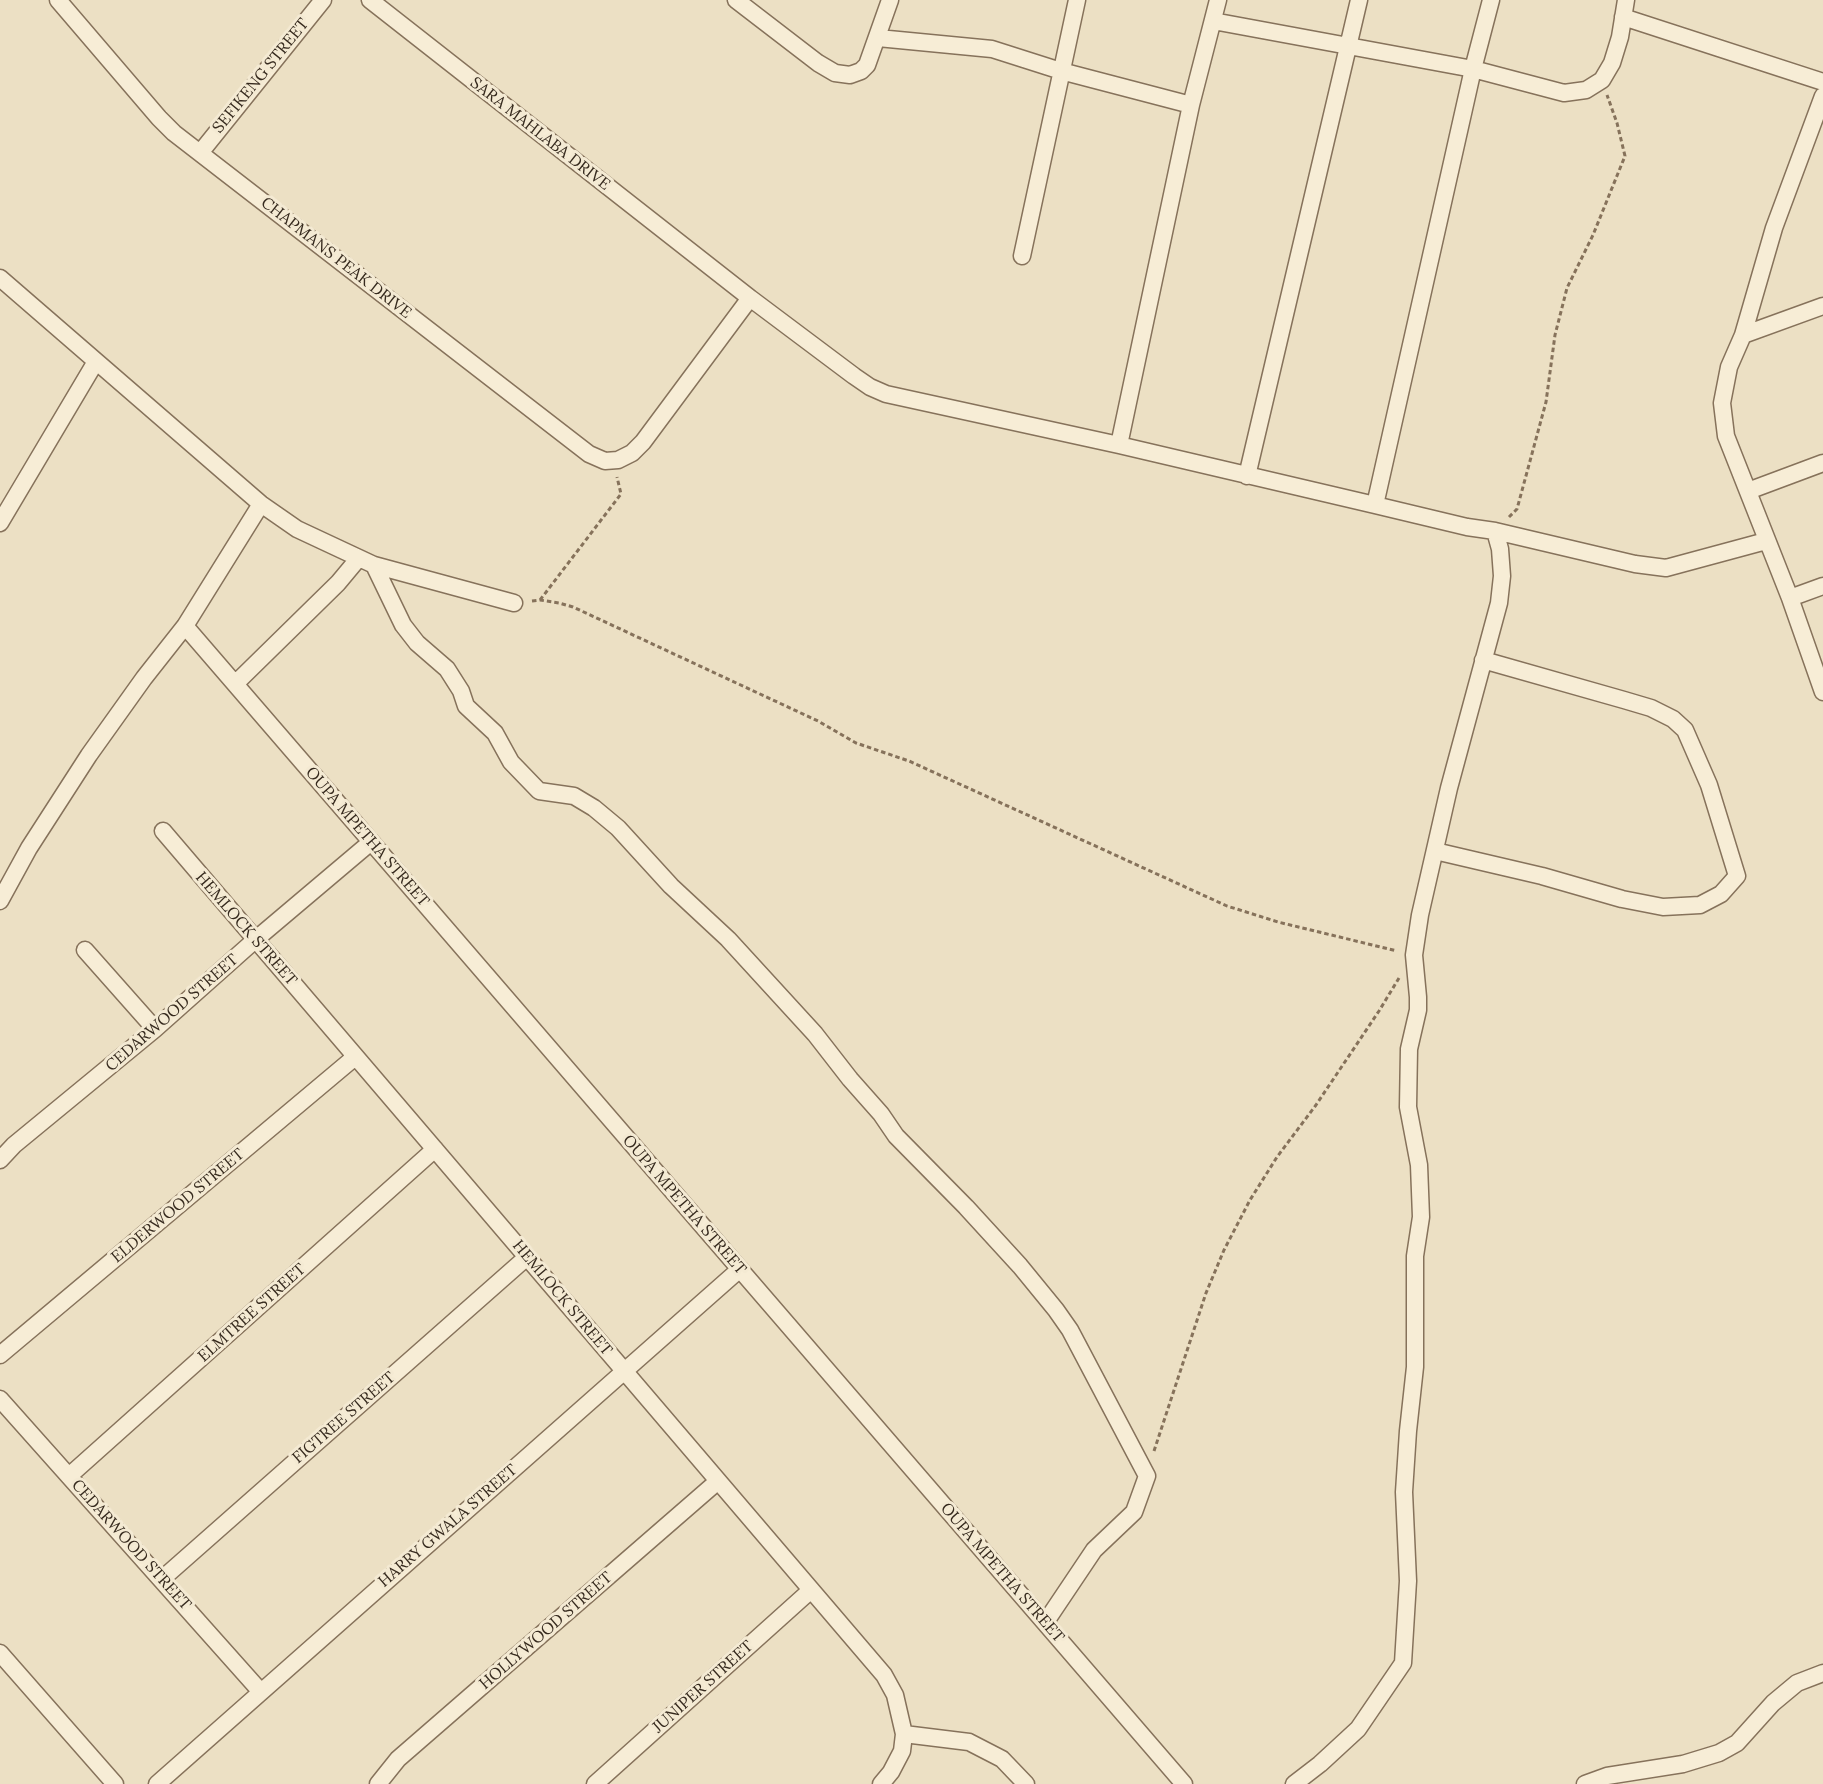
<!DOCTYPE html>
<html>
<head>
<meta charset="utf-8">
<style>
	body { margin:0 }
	canvas { display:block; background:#ece0c4 }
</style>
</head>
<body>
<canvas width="1823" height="1784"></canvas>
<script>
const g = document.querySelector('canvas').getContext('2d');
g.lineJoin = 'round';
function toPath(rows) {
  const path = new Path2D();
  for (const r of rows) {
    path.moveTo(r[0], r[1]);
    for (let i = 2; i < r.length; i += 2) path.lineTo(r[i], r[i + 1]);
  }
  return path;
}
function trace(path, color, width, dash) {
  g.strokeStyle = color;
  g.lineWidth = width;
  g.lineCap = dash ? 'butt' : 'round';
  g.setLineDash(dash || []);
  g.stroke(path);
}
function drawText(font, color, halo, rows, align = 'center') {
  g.font = font + ' Lora,serif';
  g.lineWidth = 6;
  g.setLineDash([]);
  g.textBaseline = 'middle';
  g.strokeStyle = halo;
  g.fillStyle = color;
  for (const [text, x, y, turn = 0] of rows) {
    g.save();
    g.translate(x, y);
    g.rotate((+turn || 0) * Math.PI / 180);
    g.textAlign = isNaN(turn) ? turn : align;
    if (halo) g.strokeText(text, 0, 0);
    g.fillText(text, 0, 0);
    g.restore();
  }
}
const minor = toPath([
	[58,0,159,118,174,133,589,454,605,461,618,460,632,453,643,442,750,298,370,0],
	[736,0,818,63,835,73,850,75,861,71,867,65,890,0],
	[1623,17,1823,82],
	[1213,21,1473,69,1564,93,1586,90,1602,80,1612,63,1620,37,1626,0],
	[878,38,992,49,1061,71,1191,105],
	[1823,96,1774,228,1743,335,1729,367,1722,403,1726,436,1790,598,1823,692],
	[200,153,323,0],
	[1022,256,1077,0],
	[0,278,261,504,297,529,374,565,514,603],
	[750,298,854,376,870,387,886,394,1119,445,1375,505,1473,69,1491,0],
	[1743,335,1823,306],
	[1119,445,1191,105,1218,0],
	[1247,476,1359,0],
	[1748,491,1823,463],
	[0,523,95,363],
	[1495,531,1635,564,1666,568,1766,541],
	[374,565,403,625,417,643,447,669,461,691,466,706,495,733,511,762,539,791,574,796,594,808,618,828,671,886,728,939,815,1034,850,1079,881,1114,896,1136,966,1207,1020,1266,1056,1310,1070,1330,1147,1476,1134,1512,1094,1550,1045,1623],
	[1790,598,1823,586],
	[185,626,1184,1784],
	[235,684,338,583,358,559],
	[163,831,884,1675,895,1695,904,1734,902,1751,891,1772,881,1784],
	[1435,851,1542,876,1622,899,1663,907,1700,905,1721,894,1737,876,1709,785,1685,730,1673,719,1651,708,1624,700,1483,660],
	[0,901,29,848,89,755,144,678,185,626,261,504],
	[85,950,155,1029],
	[0,1160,14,1145,155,1029,255,940,371,842],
	[0,1355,355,1057],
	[0,1399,261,1692],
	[69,1476,435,1149],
	[162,1579,527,1257],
	[0,1653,115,1784],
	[904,1734,969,1742,1002,1759,1026,1784],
	[157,1784,740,1269],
	[378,1784,398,1759,718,1481],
	[595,1784,811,1590],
	[1294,1784,1320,1764,1358,1729,1403,1663,1408,1581,1404,1492,1408,1431,1415,1367,1415,1256,1421,1217,1419,1165,1408,1107,1409,1049,1418,1010,1418,997,1414,955,1420,915,1449,788,1499,603,1502,576,1500,549,1495,531,1467,527,1375,505],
	[1585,1784,1607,1776,1683,1764,1719,1753,1737,1743,1773,1703,1797,1683,1823,1673]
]);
trace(minor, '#86725b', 19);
trace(toPath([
	[1509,517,1517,509,1546,402,1555,335,1567,288,1593,235,1625,156,1617,123,1607,95],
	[540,600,621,494,617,477],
	[532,601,540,600,559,603,573,607,818,721,856,743,909,761,1227,906,1278,922,1397,951],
	[1154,1451,1206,1293,1224,1250,1250,1200,1277,1157,1316,1105,1379,1011,1399,978]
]), '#86725b', 3, [4.5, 3]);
trace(minor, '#f7edd6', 16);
drawText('16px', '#362a1e', '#f4ead3', [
	["SEFIKENG STREET",261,76,-51],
	["SARA MAHLABA DRIVE",540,134,38],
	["CHAPMANS PEAK DRIVE",336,258,38],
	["OUPA MPETHA STREET",367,837,49],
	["HEMLOCK STREET",246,929,49],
	["CEDARWOOD STREET",172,1013,-41],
	["OUPA MPETHA STREET",684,1205,49],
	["ELDERWOOD STREET",178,1206,-40],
	["HEMLOCK STREET",562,1298,50],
	["ELMTREE STREET",252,1313,-42],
	["FIGTREE STREET",344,1418,-41],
	["HARRY GWALA STREET",448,1526,-41],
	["CEDARWOOD STREET",131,1545,48],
	["OUPA MPETHA STREET",1002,1573,49],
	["HOLLYWOOD STREET",546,1631,-41],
	["JUNIPER STREET",703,1687,-42]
]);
</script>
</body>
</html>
